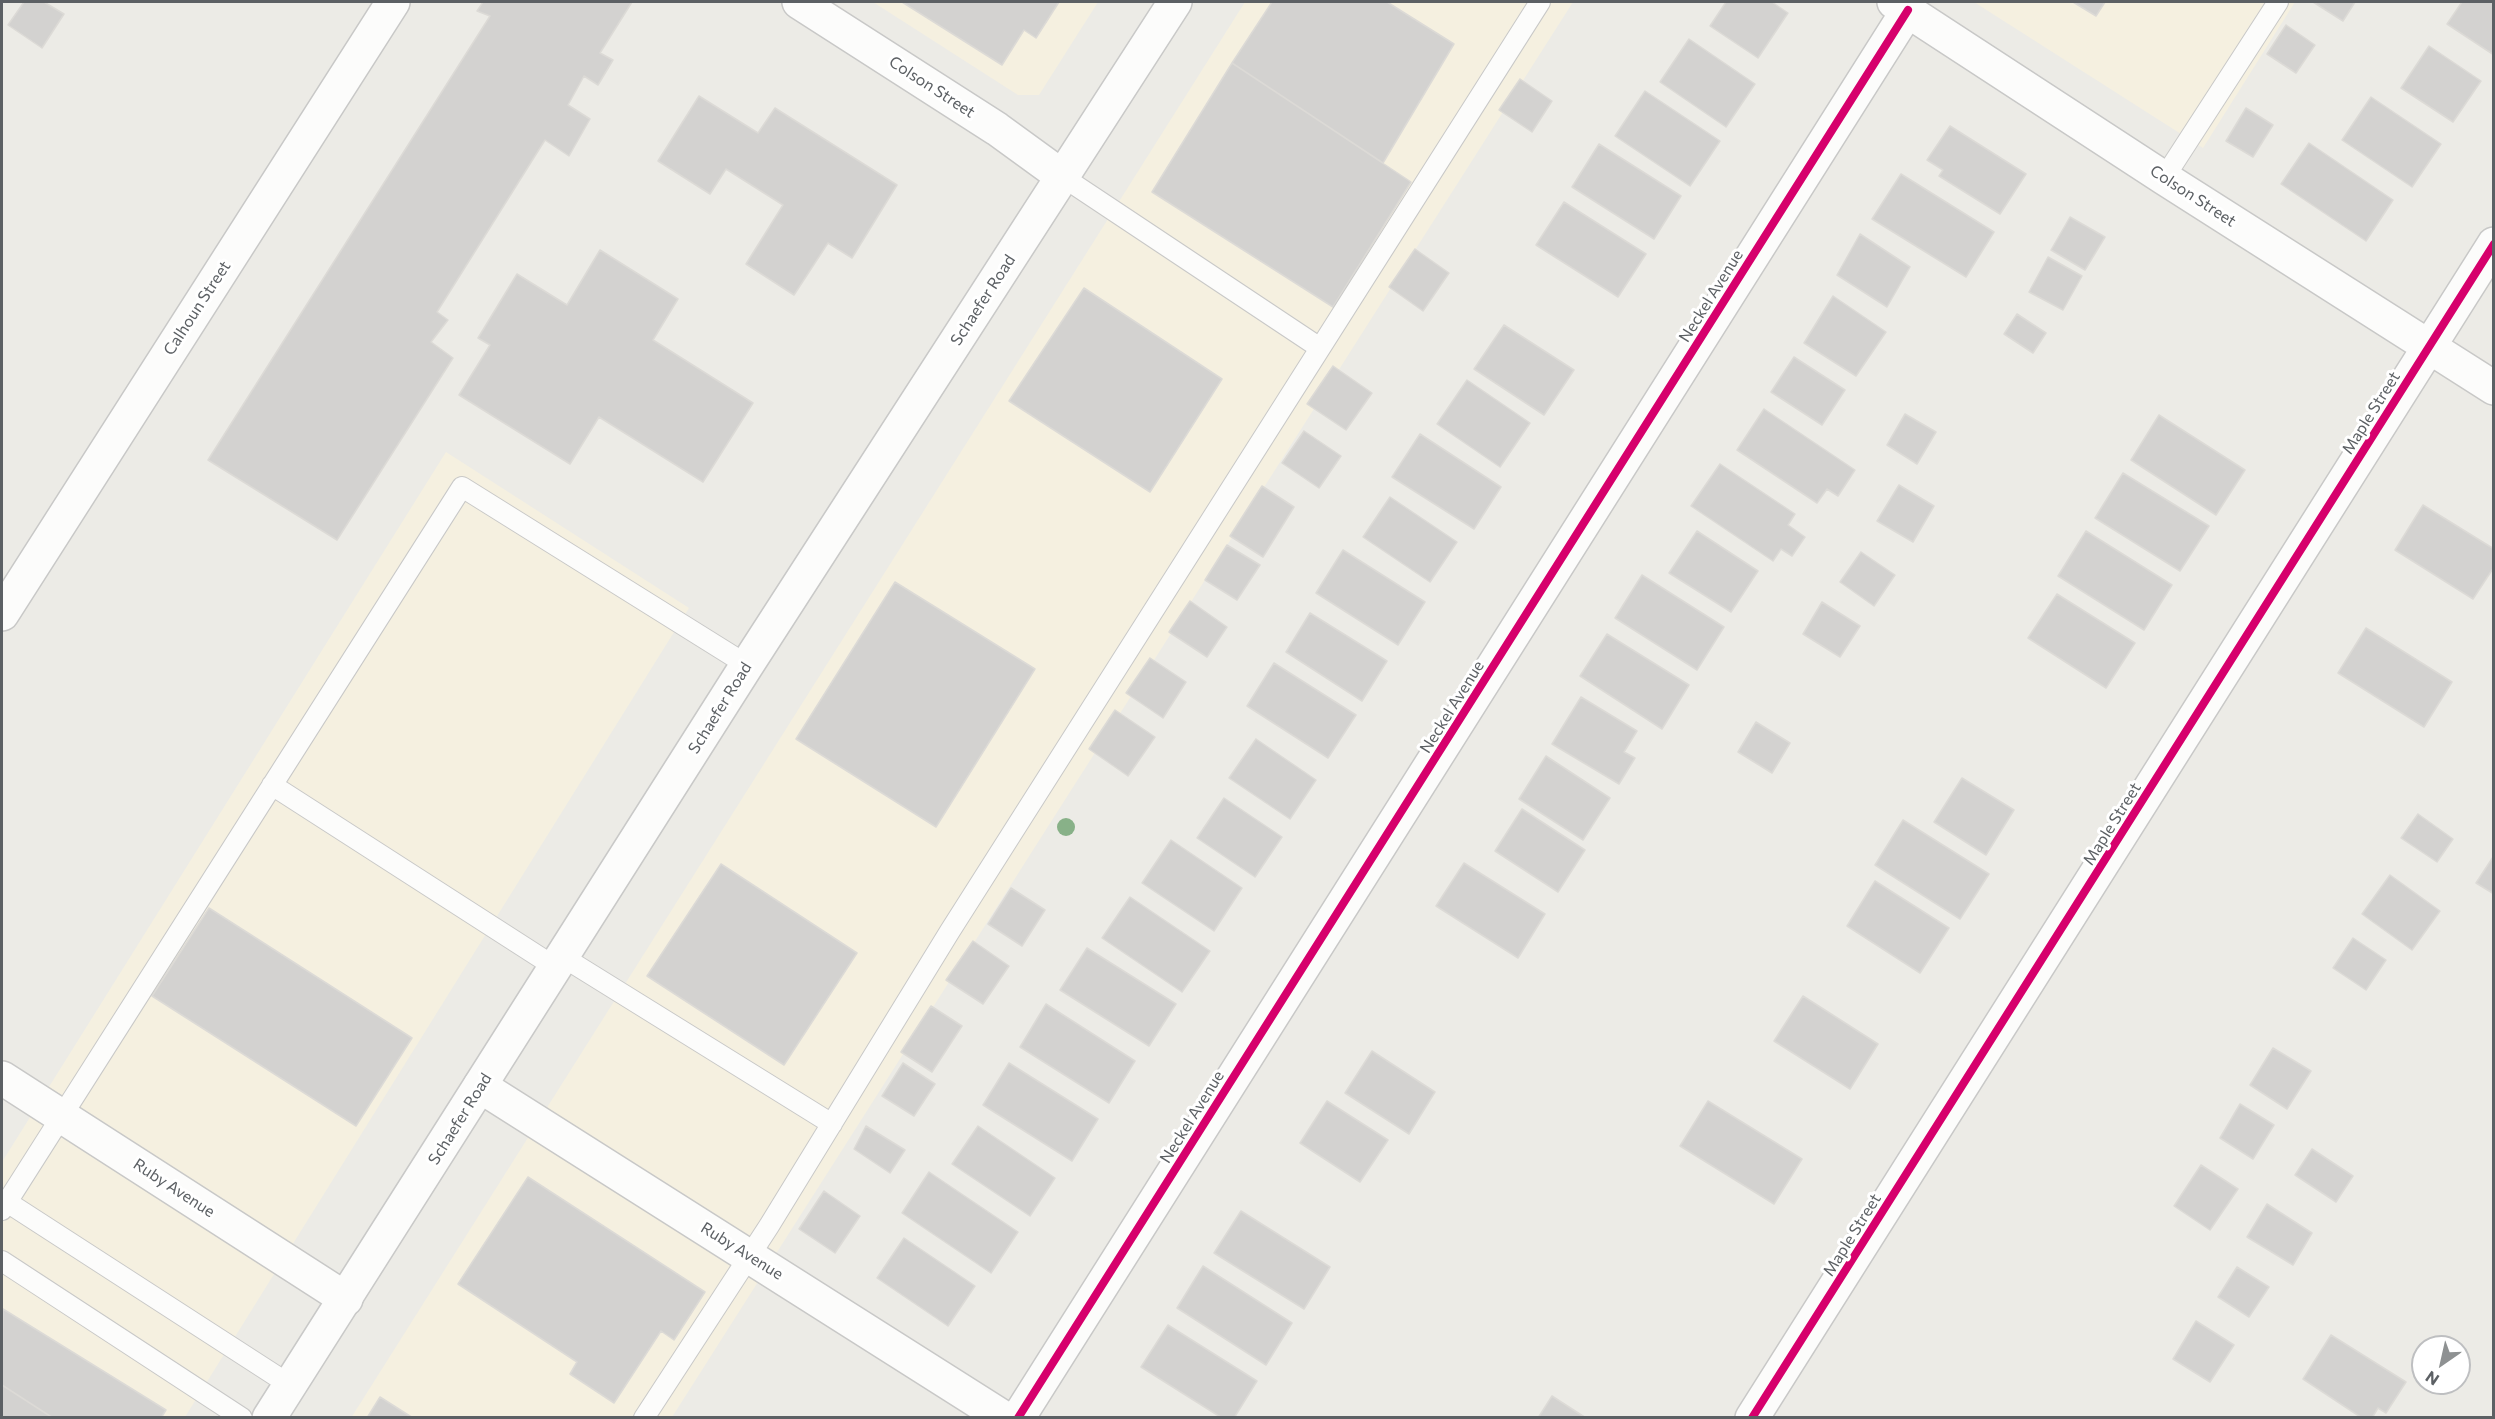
<!DOCTYPE html>
<html>
<head>
<meta charset="utf-8">
<style>
	body { margin:0 }
	#map { position:relative; width:2495px; height:1419px; overflow:hidden; background:#ecebe6; font-family:Commissioner,sans-serif }
	canvas { display:block }
	.frame { position:absolute; inset:0; border:3px solid #5c6064; pointer-events:none }
	.north { position:absolute; left:2411px; top:1335px; width:60px; height:60px; box-sizing:border-box; background:#fff; border:2px solid #bebfc1; border-radius:50%; rotate:214deg; font-size:16px; font-weight:700; line-height:24px; text-align:center; color:#5c6064 }
	.north::after { content:''; display:block; margin:auto; width:21px; height:27px; background:#8e9192; clip-path:polygon(50% 0,100% 100%,50% 72%,0 100%) }
</style>
</head>
<body>
<div id="map">
<canvas width="2495" height="1419"></canvas>
<div class="frame"></div>
<div class="north">N</div>
</div>
<script>
const g = document.querySelector('canvas').getContext('2d');
g.lineJoin = 'round';
function paint(path, color) {
  g.fillStyle = color;
  g.fill(path, 'evenodd');
}
function toPath(rows) {
  const path = new Path2D();
  for (const r of rows) {
    path.moveTo(r[0], r[1]);
    for (let i = 2; i < r.length; i += 2) path.lineTo(r[i], r[i + 1]);
  }
  return path;
}
function trace(path, color, width, dash) {
  g.strokeStyle = color;
  g.lineWidth = width;
  g.lineCap = dash ? 'butt' : 'round';
  g.setLineDash(dash || []);
  g.stroke(path);
}
function drawText(font, color, halo, rows, align = 'center') {
  g.font = font + ' Commissioner,sans-serif';
  g.lineWidth = 6;
  g.setLineDash([]);
  g.textBaseline = 'middle';
  g.strokeStyle = halo;
  g.fillStyle = color;
  for (const [text, x, y, turn = 0] of rows) {
    g.save();
    g.translate(x, y);
    g.rotate((+turn || 0) * Math.PI / 180);
    g.textAlign = isNaN(turn) ? turn : align;
    if (halo) g.strokeText(text, 0, 0);
    g.fillText(text, 0, 0);
    g.restore();
  }
}
paint(toPath([
	[873,2,1098,2,1039,95,1018,95],
	[1245,2,1573,2,672,1417,351,1418],
	[1974,2,2295,2,2203,148],
	[446,452,689,608,185,1417,2,1417,2,1162]
]), '#f5f0e0');
const building = toPath([
	[24,2,44,2,64,14,42,48,8,25,24,2],
	[483,2,632,2,600,53,613,60,598,85,584,76,568,105,590,119,569,156,545,140,437,312,448,320,431,342,453,358,337,540,208,460,490,16,477,11,483,2],
	[902,2,1059,2,1036,38,1024,30,1002,65,902,2],
	[1272,2,1387,2,1454,44,1383,163,1232,63,1272,2],
	[1726,2,1772,2,1788,13,1758,58,1710,26,1726,2],
	[2073,2,2105,2,2096,16,2073,2],
	[2313,2,2355,2,2343,21,2313,2],
	[2462,2,2494,2,2494,55,2447,24,2462,2],
	[2286,25,2315,45,2296,73,2267,54,2286,25],
	[1689,39,1755,84,1726,127,1660,82,1689,39],
	[2429,46,2481,81,2453,122,2401,88,2429,46],
	[1232,63,1411,182,1333,307,1152,192,1232,63],
	[1520,79,1552,101,1532,132,1499,110,1520,79],
	[1645,91,1720,141,1690,186,1615,136,1645,91],
	[699,96,758,133,775,108,897,185,852,258,828,243,794,295,746,264,783,205,726,169,710,194,658,161,699,96],
	[2371,97,2441,144,2412,187,2342,140,2371,97],
	[2246,108,2273,125,2253,157,2226,141,2246,108],
	[1950,126,2026,174,2000,214,1939,176,1943,170,1927,160,1950,126],
	[2309,143,2393,200,2366,241,2281,184,2309,143],
	[1599,144,1681,196,1654,239,1572,187,1599,144],
	[1901,174,1994,232,1966,277,1872,219,1901,174],
	[1564,202,1646,254,1618,297,1536,245,1564,202],
	[2070,217,2105,237,2085,270,2051,250,2070,217],
	[1860,234,1910,267,1887,307,1837,275,1860,234],
	[1415,249,1449,273,1423,311,1389,287,1415,249],
	[600,250,678,299,653,340,753,403,703,482,599,417,570,464,459,395,490,345,478,338,517,274,567,305,600,250],
	[2048,257,2082,276,2063,310,2029,292,2048,257],
	[1084,288,1222,379,1150,492,1009,401,1084,288],
	[1833,296,1886,332,1856,376,1804,343,1833,296],
	[2017,314,2046,333,2033,353,2004,334,2017,314],
	[1504,325,1574,370,1544,415,1474,369,1504,325],
	[1794,357,1845,390,1822,425,1771,392,1794,357],
	[1333,366,1372,393,1346,430,1307,404,1333,366],
	[1467,380,1530,423,1500,467,1437,424,1467,380],
	[1764,409,1855,470,1838,496,1827,489,1817,503,1737,450,1764,409],
	[1905,414,1936,432,1917,464,1887,445,1905,414],
	[2159,415,2245,470,2216,515,2131,460,2159,415],
	[1304,431,1341,456,1319,488,1282,463,1304,431],
	[1420,434,1501,487,1474,529,1392,477,1420,434],
	[1720,464,1795,514,1788,525,1805,537,1792,556,1781,549,1773,561,1691,506,1720,464],
	[2123,473,2209,526,2180,571,2095,518,2123,473],
	[1899,485,1934,506,1913,542,1877,521,1899,485],
	[1262,486,1294,507,1263,557,1230,536,1262,486],
	[1390,497,1457,542,1430,582,1363,537,1390,497],
	[2423,505,2494,549,2494,567,2473,599,2395,550,2423,505],
	[1697,531,1758,571,1731,612,1669,573,1697,531],
	[2086,531,2172,585,2144,630,2058,576,2086,531],
	[1227,545,1260,565,1237,600,1205,580,1227,545],
	[1343,550,1425,602,1398,645,1316,593,1343,550],
	[1861,552,1895,575,1874,606,1840,582,1861,552],
	[1642,575,1724,627,1697,670,1615,618,1642,575],
	[895,582,1035,669,936,827,796,739,895,582],
	[2057,594,2135,643,2106,688,2028,638,2057,594],
	[1190,601,1227,627,1207,657,1169,632,1190,601],
	[1822,602,1860,626,1840,657,1803,634,1822,602],
	[1310,613,1387,661,1362,701,1286,652,1310,613],
	[2366,628,2452,682,2424,727,2338,673,2366,628],
	[1607,634,1689,685,1662,729,1580,676,1607,634],
	[1150,658,1186,682,1163,718,1126,693,1150,658],
	[1274,663,1356,715,1328,758,1247,706,1274,663],
	[1581,697,1637,731,1624,752,1635,758,1619,784,1552,744,1581,697],
	[1115,710,1155,737,1128,776,1089,749,1115,710],
	[1756,722,1790,743,1772,773,1738,752,1756,722],
	[1256,739,1316,780,1290,819,1229,778,1256,739],
	[1546,756,1610,798,1583,840,1519,799,1546,756],
	[1962,778,2014,810,1986,855,1934,822,1962,778],
	[1224,798,1282,837,1255,877,1197,838,1224,798],
	[1522,809,1585,850,1558,892,1495,851,1522,809],
	[2418,814,2453,839,2437,862,2401,838,2418,814],
	[1903,820,1989,874,1960,919,1875,865,1903,820],
	[1171,840,1242,888,1214,931,1142,883,1171,840],
	[2493,857,2494,858,2494,894,2476,883,2493,857],
	[1464,863,1545,914,1518,958,1436,906,1464,863],
	[721,864,857,953,784,1065,647,976,721,864],
	[2390,875,2440,911,2412,950,2362,914,2390,875],
	[1875,881,1949,928,1920,973,1847,926,1875,881],
	[1011,888,1045,910,1022,946,988,924,1011,888],
	[1130,897,1210,951,1182,992,1102,938,1130,897],
	[209,908,412,1038,356,1126,152,996,209,908],
	[2353,938,2386,960,2366,990,2333,968,2353,938],
	[973,941,1009,966,983,1004,946,980,973,941],
	[1087,948,1176,1004,1149,1046,1060,990,1087,948],
	[1803,996,1878,1044,1850,1089,1774,1041,1803,996],
	[1046,1004,1135,1061,1109,1103,1020,1047,1046,1004],
	[931,1006,962,1026,932,1072,901,1052,931,1006],
	[2273,1048,2311,1071,2287,1109,2250,1085,2273,1048],
	[1372,1051,1435,1092,1409,1134,1345,1093,1372,1051],
	[903,1063,935,1084,914,1116,882,1096,903,1063],
	[1009,1063,1098,1119,1072,1161,983,1105,1009,1063],
	[1327,1101,1388,1140,1360,1182,1300,1143,1327,1101],
	[1708,1101,1802,1159,1774,1204,1680,1146,1708,1101],
	[2240,1104,2274,1125,2253,1159,2220,1138,2240,1104],
	[866,1126,905,1150,890,1173,854,1149,866,1126],
	[978,1126,1055,1178,1030,1216,952,1164,978,1126],
	[2312,1149,2353,1176,2336,1202,2295,1175,2312,1149],
	[2201,1165,2238,1189,2210,1230,2174,1206,2201,1165],
	[929,1172,1018,1232,991,1273,902,1213,929,1172],
	[528,1177,705,1292,674,1340,661,1331,614,1403,570,1374,577,1362,458,1284,528,1177],
	[824,1191,860,1216,835,1253,799,1229,824,1191],
	[2267,1204,2312,1233,2293,1265,2247,1237,2267,1204],
	[1241,1211,1330,1267,1304,1309,1214,1253,1241,1211],
	[904,1238,975,1286,948,1326,877,1278,904,1238],
	[1203,1266,1292,1323,1266,1365,1177,1308,1203,1266],
	[2237,1267,2269,1287,2249,1317,2218,1297,2237,1267],
	[3,1309,166,1410,161,1418,53,1418,2,1385,3,1309],
	[2196,1321,2234,1345,2210,1382,2173,1359,2196,1321],
	[1168,1325,1257,1381,1234,1418,1222,1418,1141,1367,1168,1325],
	[2331,1335,2406,1382,2386,1413,2378,1408,2372,1418,2362,1418,2303,1379,2331,1335],
	[2,1385,53,1418,2,1418,2,1385],
	[1552,1396,1586,1418,1538,1418,1552,1396],
	[380,1397,413,1418,367,1418,380,1397]
]);
paint(building, '#d3d2d0');
trace(building, '#dcdad6', 1.5);
const lane = toPath([
	[1063,177,1320,348],
	[2164,178,2278,2],
	[272,785,555,967],
	[563,957,832,1124],
	[7,1202,290,1385],
	[2,1210,462,487,747,665],
	[2,1261,242,1418],
	[644,1418,769,1226,950,931,1540,2]
]);
const street = toPath([
	[799,2,997,129,1063,177],
	[1894,2,2164,178,2494,388],
	[2,614,393,2],
	[2,1078,346,1299],
	[480,1086,1004,1418],
	[1018,1418,1908,10],
	[1752,1418,2494,244]
]);
const secondary = toPath([
	[269,1418,747,665,1175,2]
]);
trace(lane, '#c8c8c7', 22);
trace(street, '#c8c8c7', 36);
trace(secondary, '#c9c9c8', 36);
trace(lane, '#fcfcfb', 20);
trace(street, '#fcfcfb', 33);
trace(secondary, '#fcfcfb', 33);
trace(toPath([
	[1018,1418,1908,10],
	[1752,1418,2494,244]
]), '#d6006c', 8);
g.fillStyle = '#88b188';
for (const [x, y] of [
	[1066,827]
]) {
  g.beginPath();
  g.arc(x, y, 9, 0, 2 * Math.PI);
  g.fill();
}
drawText('16px', '#5c6064', '#fff', [
	["Colson Street",932,87,33],
	["Colson Street",2193,196,33],
	["Neckel Avenue",1711,296,-58],
	["Schaefer Road",983,300,-57],
	["Calhoun Street",197,308,-57],
	["Maple Street",2371,413,-58],
	["Neckel Avenue",1452,707,-58],
	["Schaefer Road",720,708,-58],
	["Maple Street",2112,824,-58],
	["Neckel Avenue",1192,1117,-58],
	["Schaefer Road",460,1119,-58],
	["Ruby Avenue",174,1188,33],
	["Maple Street",1852,1235,-58],
	["Ruby Avenue",742,1251,32]
]);
</script>
</body>
</html>
